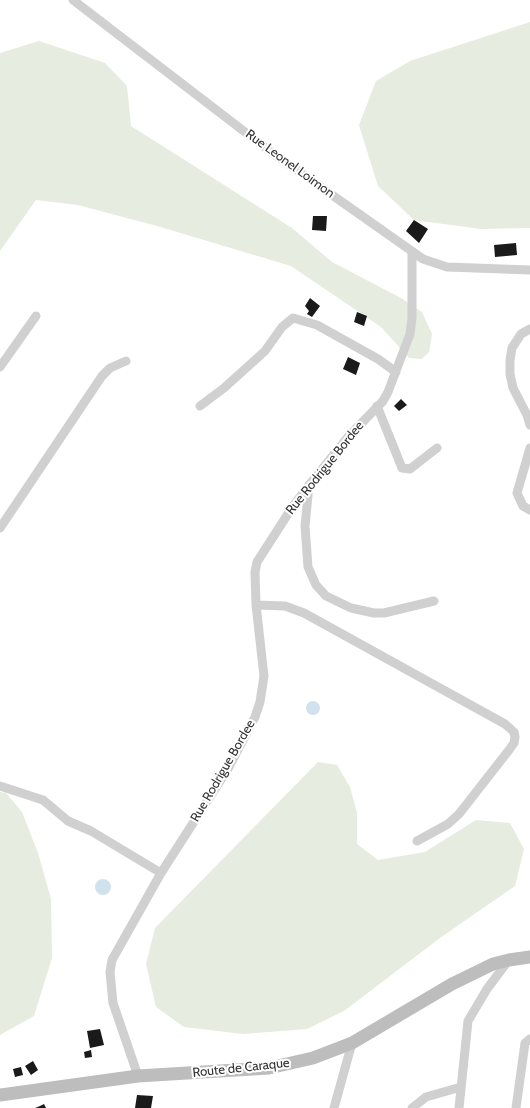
<!DOCTYPE html>
<html>
<head>
<meta charset="utf-8">
<style>
	body { margin:0 }
	canvas { display:block; background:#fff }
</style>
</head>
<body>
<canvas width="530" height="1108"></canvas>
<script>
const g = document.querySelector('canvas').getContext('2d');
g.lineJoin = 'round';
function paint(path, color) {
  g.fillStyle = color;
  g.fill(path, 'evenodd');
}
function toPath(rows) {
  const path = new Path2D();
  for (const r of rows) {
    if (r.length === 3) {
      path.moveTo(r[0] + r[2], r[1]);
      path.arc(r[0], r[1], r[2], 0, 2 * Math.PI);
      continue;
    }
    path.moveTo(r[0], r[1]);
    for (let i = 2; i < r.length; i += 2) path.lineTo(r[i], r[i + 1]);
  }
  return path;
}
function trace(path, color, width, dash) {
  g.strokeStyle = color;
  g.lineWidth = width;
  g.lineCap = dash ? 'butt' : 'round';
  g.setLineDash(dash || []);
  g.stroke(path);
}
function drawText(font, color, halo, rows, align = 'center') {
  g.font = font + ' Cabin,sans-serif';
  g.lineWidth = 4;
  g.setLineDash([]);
  g.textBaseline = 'middle';
  g.strokeStyle = halo;
  g.fillStyle = color;
  for (const [text, x, y, turn = 0] of rows) {
    g.save();
    g.translate(x, y);
    g.rotate((+turn || 0) * Math.PI / 180);
    g.textAlign = isNaN(turn) ? turn : align;
    if (halo) g.strokeText(text, 0, 0);
    g.fillText(text, 0, 0);
    g.restore();
  }
}
paint(toPath([
	[530,22,530,228,481,229,414,220,378,186,359,125,376,81,410,61],
	[39,41,105,63,127,86,131,126,292,228,332,262,401,298,422,312,432,334,429,352,422,359,409,358,381,327,291,266,157,226,78,205,36,200,0,251,0,53],
	[318,762,337,765,350,787,357,813,357,844,378,860,425,852,476,820,510,823,524,849,515,886,440,938,344,1011,307,1029,243,1034,184,1027,156,1007,146,964,155,928],
	[0,792,6,793,22,812,38,853,51,899,52,958,34,1016,0,1035]
]), '#e6ecdf');
paint(toPath([
	[313,708,7],
	[103,887,8]
]), '#cfe2ee');
paint(toPath([
	[313,216,327,216,326,231,312,230],
	[414,220,428,229,419,243,406,231],
	[516,243,517,255,495,257,494,245],
	[310,298,320,306,312,317,307,314,309,311,305,306],
	[357,312,367,316,364,326,354,322],
	[348,357,360,363,356,375,343,369],
	[401,399,407,405,399,411,394,406],
	[100,1029,104,1045,90,1048,87,1031],
	[91,1050,92,1057,85,1058,84,1052],
	[33,1061,38,1070,31,1075,25,1066],
	[21,1067,23,1075,15,1077,13,1069],
	[137,1095,153,1096,151,1108,135,1108],
	[44,1104,46,1108,35,1108,40,1106]
]), '#1a1a1a');
trace(toPath([
	[73,0,271,152,423,259,447,267,530,270],
	[530,329,521,334,512,348,510,360,510,374,513,388,527,415,530,425],
	[0,367,36,316],
	[200,406,224,388,265,351,282,327,293,318,317,325,378,359,396,372],
	[377,406,402,468,410,469,437,448],
	[530,448,517,493,523,506,530,510],
	[309,485,305,526,308,567,316,585,326,596,351,608,374,613,384,613,434,601],
	[0,528,102,376,110,368,126,361],
	[256,605,285,606,304,613,505,724,514,732,515,737,514,743,509,750,459,814,448,824,417,841],
	[0,786,43,800,68,821,91,831,161,873],
	[138,1076,113,1003,110,972,112,960,161,873,229,767,255,717,260,702,264,676,256,605,255,572,257,562,293,506,310,484,348,437,383,401,388,392,410,334,412,318,412,252],
	[334,1108,352,1043],
	[412,1108,426,1097,461,1087],
	[459,1108,468,1021,487,989,508,961],
	[516,1108,525,1043,530,1039]
]), '#d0d0d0', 9);
trace(toPath([
	[0,1095,138,1076,269,1068,313,1058,352,1043,452,984,493,964,509,960,530,957]
]), '#bdbdbd', 13);
drawText('13px', '#333', '#fff', [
	["Rue Leonel Loimon",290,164,36],
	["Rue Rodrigue Bordee",325,468,-51],
	["Rue Rodrigue Bordee",223,771,-60],
	["Route de Caraque",241,1068,-6]
]);
</script>
</body>
</html>
